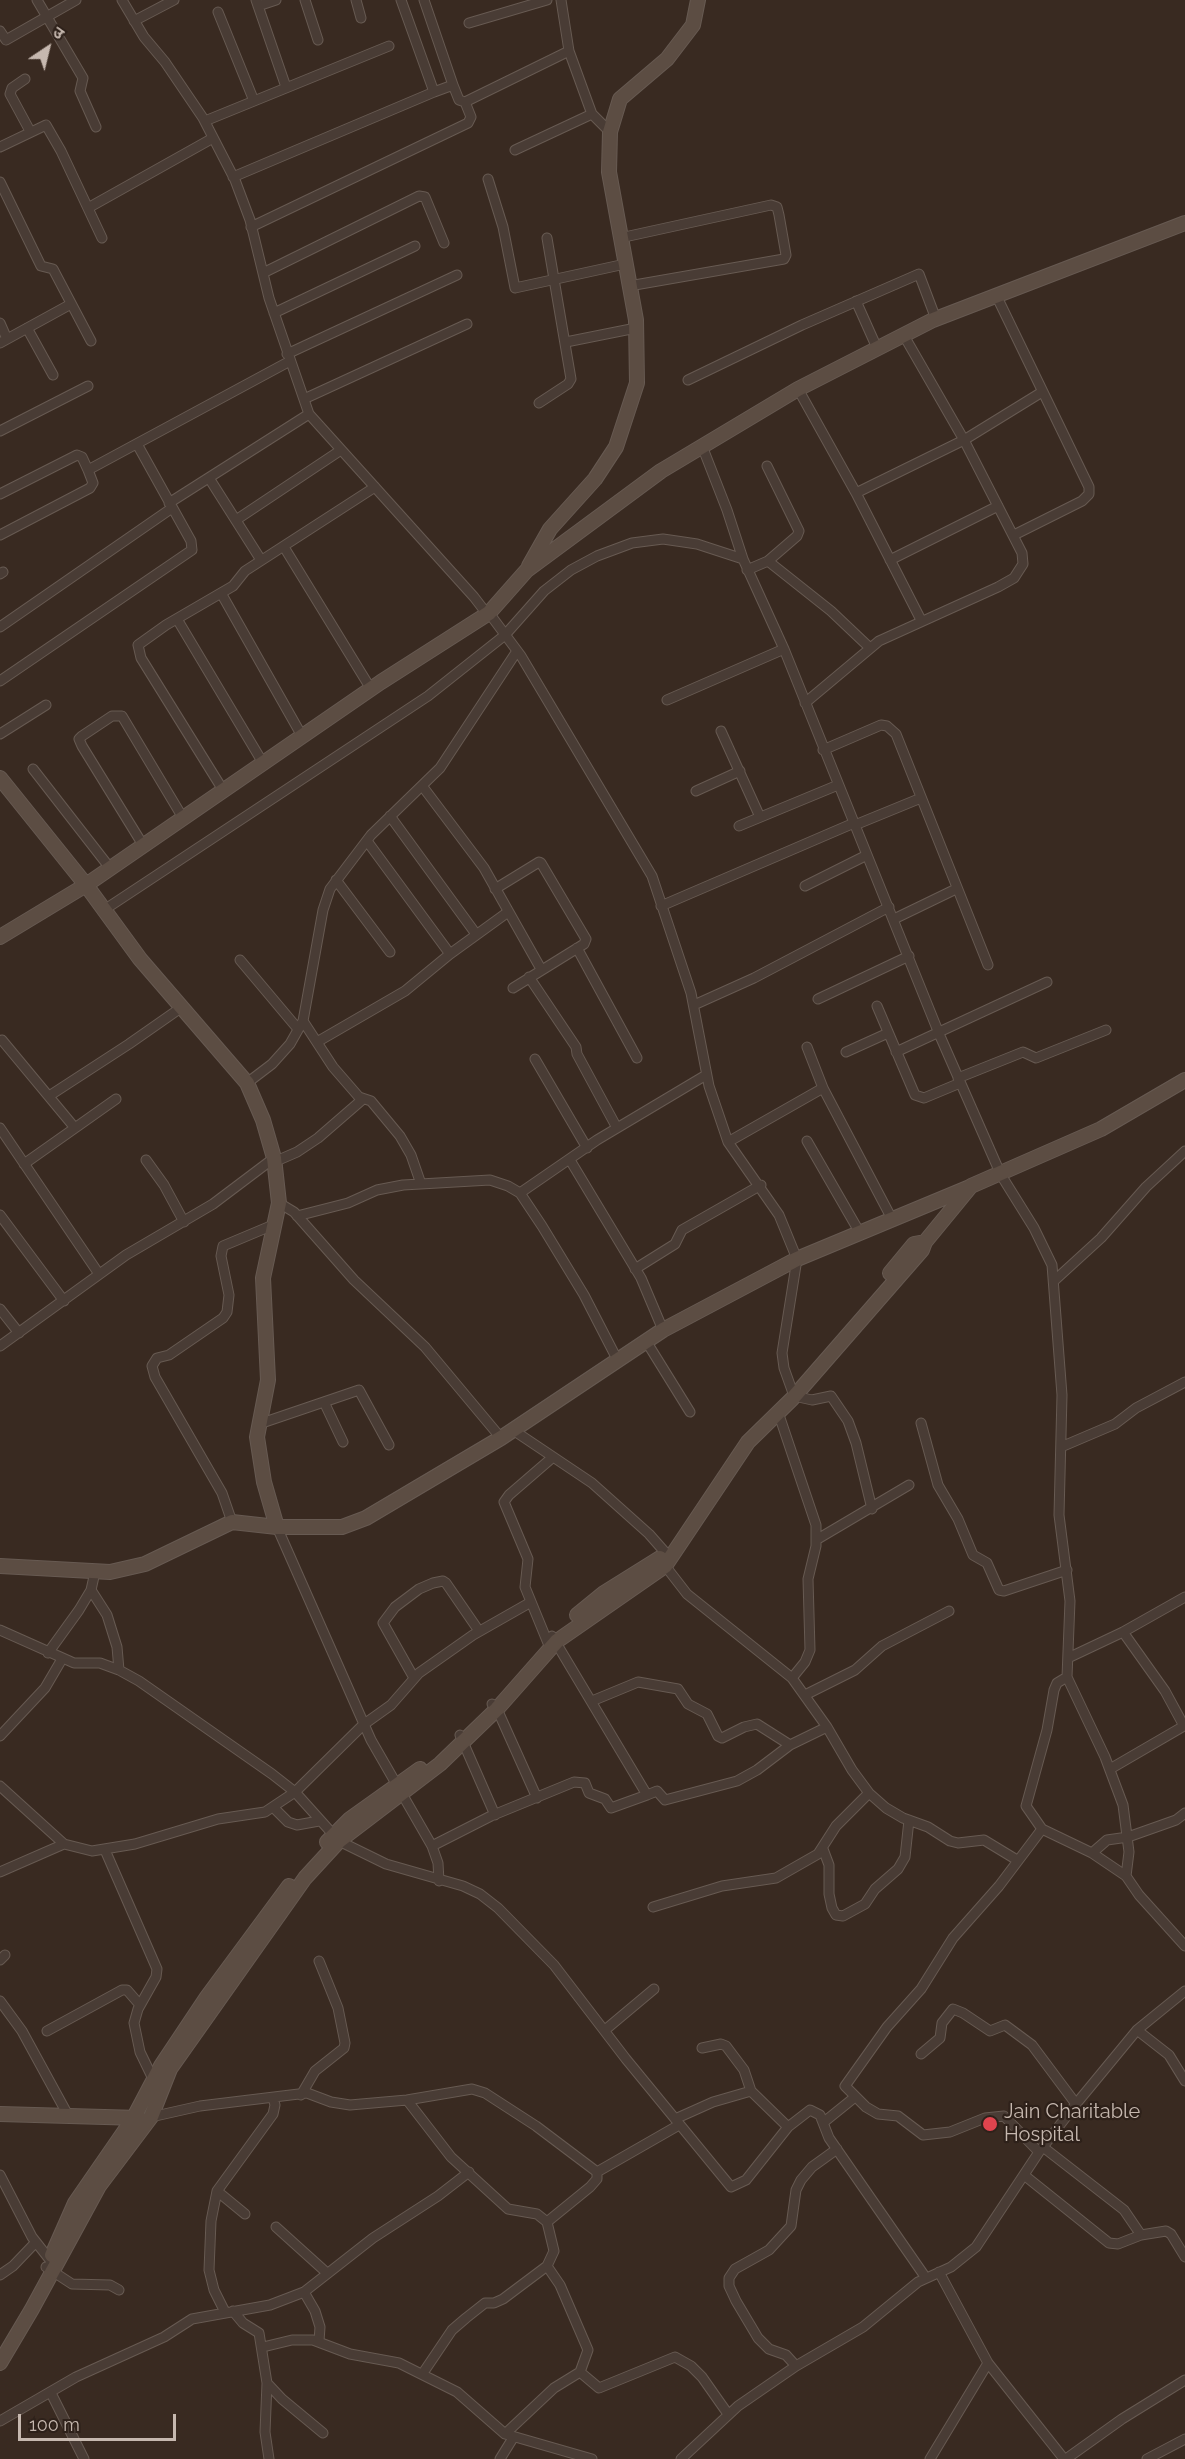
<!DOCTYPE html>
<html>
<head>
<meta charset="utf-8">
<style>
	body { margin:0 }
	#map { position:relative; width:1185px; height:2459px; overflow:hidden; background:#392a21; font-family:Raleway,"Noto Sans Devanagari",sans-serif }
	canvas { display:block }
	.north { position:absolute; left:18px; top:18px; width:60px; height:60px; -webkit-text-stroke:4px #2e211a; paint-order:stroke; rotate:35deg; font-size:16px; font-weight:700; line-height:24px; text-align:center; color:#c6b8af }
	.north::after { content:''; display:block; margin:auto; width:21px; height:27px; background:#c6b8af; clip-path:polygon(50% 0,100% 100%,50% 72%,0 100%) }
	.scale { position:absolute; left:18px; top:2414px; width:158px; height:27px; box-sizing:border-box; border:3px solid #c6b8af; border-top:0; padding-left:8px; font-size:18px; line-height:21px; white-space:nowrap; color:#c6b8af; -webkit-text-stroke:4px #2e211a; paint-order:stroke }
</style>
</head>
<body>
<div id="map">
<canvas width="1185" height="2459"></canvas>
<div class="north">उ</div>
<div class="scale">100 m</div>
</div>
<script>
const g = document.querySelector('canvas').getContext('2d');
g.lineJoin = 'round';
function toPath(rows) {
  const path = new Path2D();
  for (const r of rows) {
    path.moveTo(r[0], r[1]);
    for (let i = 2; i < r.length; i += 2) path.lineTo(r[i], r[i + 1]);
  }
  return path;
}
function trace(path, color, width, dash) {
  g.strokeStyle = color;
  g.lineWidth = width;
  g.lineCap = dash ? 'butt' : 'round';
  g.setLineDash(dash || []);
  g.stroke(path);
}
function drawText(font, color, halo, rows, align = 'center') {
  g.font = font + ' Raleway,sans-serif';
  g.lineWidth = 4.5;
  g.setLineDash([]);
  g.textBaseline = 'middle';
  g.strokeStyle = halo;
  g.fillStyle = color;
  for (const [text, x, y, turn = 0] of rows) {
    g.save();
    g.translate(x, y);
    g.rotate((+turn || 0) * Math.PI / 180);
    g.textAlign = isNaN(turn) ? turn : align;
    if (halo) g.strokeText(text, 0, 0);
    g.fillText(text, 0, 0);
    g.restore();
  }
}
const street = toPath([
	[37,0,83,78,80,91,96,127],
	[122,0,144,37,165,62,203,118,235,180,250,220,269,298,309,414,474,597,487,614],
	[256,0,286,87],
	[305,0,318,40],
	[356,0,361,18],
	[424,0,453,85,434,92],
	[561,0,569,51,589,106,592,114,610,132],
	[258,6,276,0],
	[218,12,254,101],
	[134,21,174,0],
	[469,23,547,0],
	[0,31,6,40,76,0],
	[25,79,12,88,10,94,30,131],
	[453,85,459,100,465,102],
	[205,121,389,46],
	[0,147,46,125,61,151,102,238],
	[515,150,592,114],
	[233,177,434,92,401,0],
	[488,179,503,227,515,288,625,264],
	[0,182,41,266,53,269,91,341],
	[88,208,213,138],
	[251,227,468,123,471,117,465,102,569,51],
	[620,238,771,205,777,207,779,215,786,255,784,259,629,286],
	[263,273,419,196,425,197,444,243],
	[996,295,1089,487,1089,494,1082,501,1014,535],
	[856,301,877,348],
	[274,313,415,246],
	[0,323,7,339],
	[27,328,53,375],
	[566,342,636,328],
	[0,343,71,304],
	[287,354,457,275],
	[688,380,802,325,919,274,936,319],
	[798,389,856,493],
	[304,399,467,324],
	[539,403,568,384,571,379,547,238],
	[0,431,88,386],
	[702,446,727,510,743,559],
	[767,466,799,531,797,536,768,561],
	[209,478,261,560],
	[0,494,77,455,82,457,88,470,290,361],
	[169,503,309,414],
	[236,520,341,450],
	[0,535,90,488,93,483,88,470],
	[284,547,371,689],
	[890,560,998,506],
	[747,570,768,561,831,611,869,647],
	[0,574,3,572],
	[221,593,302,736],
	[489,613,521,656,652,876,691,993,709,1086,728,1142,779,1215,797,1259,782,1353,784,1368,794,1396,812,1400,831,1396,848,1421,856,1443,872,1509],
	[177,619,263,763],
	[921,620,856,493,964,440,1042,392],
	[0,627,172,508],
	[0,681,192,550,191,541,137,444],
	[667,700,784,649],
	[805,703,879,641,998,587,1014,578,1023,564,1022,553,964,440,903,334],
	[721,731,760,817],
	[0,734,46,705],
	[823,750,881,725,887,726,896,734,988,965],
	[33,769,110,868],
	[423,787,484,868,541,969],
	[223,790,141,658,138,645,166,625,233,586,245,571,375,487],
	[696,791,740,771],
	[390,816,476,934],
	[855,825,921,798],
	[739,826,838,785],
	[367,841,450,954],
	[143,845,82,746,79,739,82,736,112,716,122,716,183,818],
	[336,880,390,952],
	[805,886,867,855],
	[495,889,539,862,541,863,586,939,584,944,513,988],
	[661,906,854,823],
	[104,910,428,696,505,635,544,591,571,570,597,556,632,543,663,539,697,544,743,559,784,649,940,1036,1001,1175,1034,1228,1052,1265,1062,1395,1059,1515,1070,1601,1067,1677,1105,1757,1123,1805,1129,1852,1126,1876],
	[894,919,956,889],
	[577,948,637,1058],
	[240,960,298,1029],
	[529,977,576,1047,577,1054,617,1128],
	[818,999,909,956],
	[694,1005,754,978,889,907],
	[877,1006,915,1095,924,1098,960,1083],
	[303,1021,333,1067,359,1097,371,1101,400,1136,411,1155,421,1184],
	[2,1040,75,1128,24,1164],
	[317,1042,405,991,450,954,508,912],
	[846,1052,888,1033],
	[896,1052,1047,982],
	[535,1059,587,1148],
	[958,1078,1023,1052,1036,1058,1106,1030],
	[247,1083,272,1064,290,1044,303,1021,323,910,330,889,371,835,440,768,517,651],
	[823,1088,892,1219],
	[49,1096,129,1044,182,1007],
	[0,1128,99,1274],
	[75,1128,116,1099],
	[807,1141,860,1233],
	[728,1142,823,1088,807,1047],
	[146,1160,164,1185,184,1222],
	[570,1160,641,1278,663,1330],
	[274,1162,297,1152,318,1138,363,1099],
	[520,1193,597,1140,706,1075],
	[279,1203,294,1212,354,1280,425,1347,501,1438],
	[0,1215,64,1301],
	[297,1216,348,1203,377,1190,403,1185,490,1180,508,1186,520,1193,542,1226,584,1295,618,1361],
	[635,1269,675,1244,682,1230,761,1185],
	[1055,1280,1101,1238,1146,1187,1185,1151],
	[0,1309,19,1333],
	[646,1341,690,1412],
	[0,1346,126,1255,213,1204,274,1158],
	[324,1402,343,1442],
	[778,1412,816,1525,816,1546,808,1579,810,1650,805,1662,792,1678,827,1727,852,1770,869,1793,886,1808,903,1818,928,1827,950,1841,958,1843,984,1840,1017,1860],
	[921,1423,938,1485,958,1519,973,1555,987,1563,999,1590,1004,1591,1067,1570],
	[259,1424,359,1390,389,1445],
	[513,1430,592,1483,649,1534,671,1559],
	[1061,1447,1115,1424,1136,1408,1185,1382],
	[232,1522,222,1493,155,1377,152,1366,157,1358,169,1355,223,1318,227,1312,229,1295,221,1256,223,1246,273,1225],
	[277,1527,371,1740,432,1846,438,1863,439,1881],
	[816,1540,909,1485],
	[663,1563,687,1594,792,1678],
	[91,1590,107,1615,117,1647,119,1670],
	[0,1630,74,1663,100,1663,119,1670,139,1681,272,1774,295,1792,339,1841,386,1864,463,1886,480,1894,498,1908,554,1965,626,2059,731,2187,746,2180,788,2127,810,2110,820,2115,829,2138,926,2278],
	[550,1648,525,1587,528,1559,504,1502,509,1495,553,1457],
	[48,1653,79,1610,91,1590,95,1572],
	[1068,1658,1123,1632,1185,1597],
	[414,1678,383,1623,395,1607,419,1589,433,1583,443,1581,446,1583,479,1631],
	[805,1695,855,1670,882,1646,949,1611],
	[592,1701,638,1682,678,1689,688,1704,707,1714,718,1736,722,1738,744,1727,757,1724,790,1745],
	[492,1704,497,1709,537,1798],
	[460,1735,495,1815],
	[0,1736,45,1688,62,1659],
	[1110,1769,1184,1726,1165,1691,1123,1632],
	[0,1786,64,1844,92,1851,135,1844,218,1819,265,1812,295,1792,363,1725,391,1705,419,1673,473,1635,531,1602],
	[647,1795,657,1791,665,1800,737,1781,757,1770,790,1745,827,1727],
	[274,1808,288,1822,297,1825,319,1821],
	[1042,1829,1092,1853,1126,1876,1139,1895,1185,1946],
	[432,1846,491,1816,574,1782,585,1783,589,1793,605,1799,611,1808,647,1795,552,1636],
	[823,1849,829,1865,829,1894,832,1908,836,1915,843,1916,865,1904,875,1889,898,1869,905,1857,909,1820],
	[105,1850,157,1969,156,1977,138,2009,134,2023,140,2052,155,2083],
	[1092,1853,1107,1840,1128,1837,1176,1820,1185,1813],
	[0,1872,64,1844],
	[653,1907,722,1886,776,1878,818,1854,836,1826,869,1793],
	[0,1960,5,1955],
	[0,2001,22,2031,69,2117],
	[605,2030,654,1989],
	[1137,2030,1169,2055,1185,2081],
	[47,2031,122,1990,127,1990,140,2005],
	[702,2048,721,2044,726,2046,744,2070,751,2091,788,2127],
	[921,2054,940,2038,942,2023,953,2009,963,2013,990,2031,1005,2025,1032,2045,1076,2104],
	[301,2095,315,2071,344,2048,345,2043,338,2008,319,1961],
	[407,2100,451,2157,508,2209,537,2214,547,2222],
	[151,2117,200,2106,307,2093,331,2102,350,2105,407,2100,472,2089,485,2093,536,2126,597,2172,679,2125],
	[675,2119,713,2102,751,2091],
	[824,2122,855,2097],
	[1039,2152,1004,2116,985,2118,950,2132,923,2135,898,2116,878,2114,866,2107,845,2086,887,2027,921,1989,953,1938,999,1886,1042,1829,1026,1806,1047,1730,1054,1690,1057,1683,1067,1677],
	[0,2175,32,2237,54,2265],
	[1024,2175,1109,2243,1118,2244,1141,2235,1124,2210,1043,2147],
	[217,2191,245,2214],
	[276,2227,327,2273],
	[1141,2235,1166,2231,1171,2234,1185,2257],
	[46,2267,72,2284,110,2285,119,2290],
	[939,2272,988,2363,1064,2459],
	[0,2275,13,2266,35,2243],
	[304,2292,315,2311,320,2327,319,2341],
	[233,2311,243,2323,259,2333,267,2383,282,2399,323,2433],
	[225,2312,214,2290,209,2270,211,2221,217,2191,273,2114,275,2105,273,2098],
	[263,2347,292,2340,313,2340,350,2354,399,2363,457,2392,505,2434,592,2459],
	[796,2366,786,2355,769,2349,758,2338,736,2301,729,2286,729,2278,735,2269,769,2250,791,2226,796,2190,801,2180,812,2167,837,2149],
	[580,2372,599,2388,675,2357,691,2366,702,2377,728,2414],
	[423,2373,452,2330,466,2318,485,2303,494,2303,503,2299,547,2266,554,2251,547,2222,590,2187,597,2179,597,2172],
	[267,2383,265,2432,269,2459],
	[51,2393,84,2459],
	[0,2421,76,2377,164,2337,192,2319,270,2305,304,2292,373,2238,438,2196,469,2172],
	[505,2434,554,2388,580,2372,588,2350,560,2285,547,2266],
	[500,2459,513,2438],
	[681,2459,738,2406,796,2366,863,2327,918,2282,951,2267,976,2247,1039,2152,1076,2104,1137,2030,1185,1991],
	[930,2459,988,2363],
	[1066,2459,1122,2419,1185,2380],
	[1147,2459,1185,2439]
]);
const secondary = toPath([
	[529,566,550,529,595,479,616,447,637,383,636,320,609,172,610,132,620,99,667,59,693,25,698,0],
	[0,778,86,885,140,959,247,1083,263,1120,274,1158,279,1203,263,1278,268,1380,257,1437,264,1482,277,1527],
	[0,937,86,885,381,682,489,613,527,570,661,471,798,389,933,320,1185,223],
	[890,1273,914,1244,925,1242],
	[0,1566,110,1572,145,1564,232,1522,277,1527,342,1527,366,1518,501,1438,663,1330,797,1259,970,1187],
	[577,1615,604,1593,660,1558],
	[327,1842,350,1819,420,1769],
	[0,2114,139,2118],
	[52,2255,75,2203,133,2119,161,2066,207,1997,289,1886],
	[0,2363,32,2309,99,2186,151,2117,170,2069,305,1878,339,1841,440,1764,497,1709,557,1641,665,1566,748,1442,792,1399,922,1250,925,1242,971,1186,1101,1129,1185,1080]
]);
trace(street, '#675a52', 11);
trace(secondary, '#675a52', 16);
trace(street, '#493c35', 9);
trace(secondary, '#5c4d43', 14);
for (const [x, y, r, color] of [
	[990,2124,8,"#e0444e"]
]) {
  const dot = new Path2D();
  dot.arc(x, y, r, 0, 2 * Math.PI);
  g.fillStyle = color;
  g.fill(dot);
  trace(dot, '#2e211a', 2);
}
drawText('20px', '#c6b8af', '#2e211a', [
	["Jain Charitable",1004,2112],
	["Hospital",1004,2135]
], 'left');
</script>
</body>
</html>
